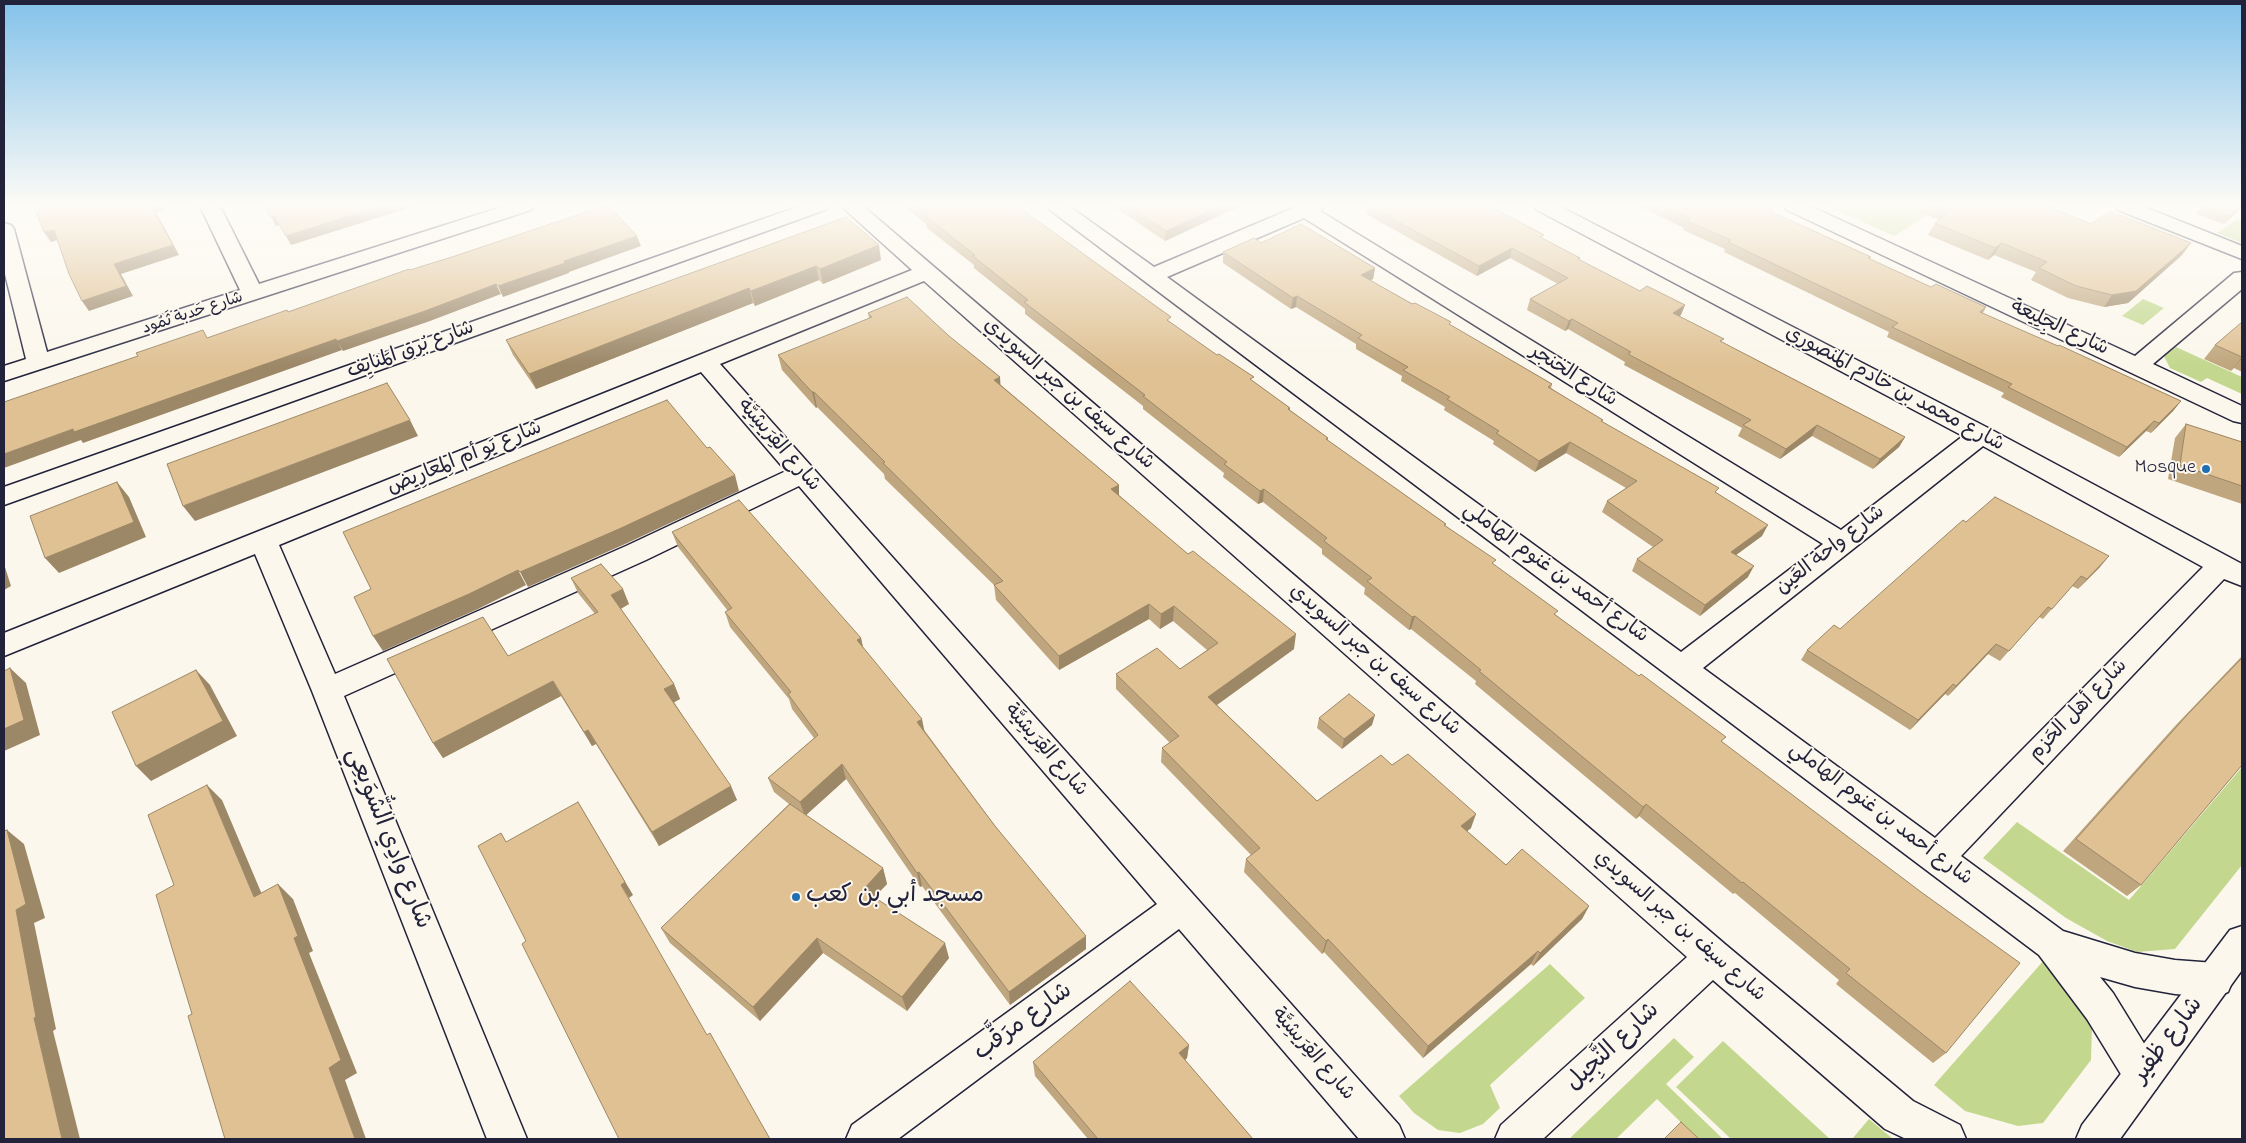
<!DOCTYPE html>
<html>
<head>
<meta charset="utf-8">
<style>
	body { margin:0 }
	#map { position:relative; width:2246px; height:1143px; overflow:hidden; background:#fbf7ec; font-family:"Indie Flower",sans-serif }
	canvas { display:block }
	.frame { position:absolute; inset:0; border:5px solid #22223b; pointer-events:none }
</style>
</head>
<body>
<div id="map">
<canvas width="2246" height="1143"></canvas>
<div class="frame"></div>
</div>
<script>
const g = document.querySelector('canvas').getContext('2d');
g.lineJoin = 'round';
function paint(path, color) {
  g.fillStyle = color;
  g.fill(path, 'evenodd');
}
function toPath(rows) {
  const path = new Path2D();
  for (const r of rows) {
    path.moveTo(r[0], r[1]);
    for (let i = 2; i < r.length; i += 2) path.lineTo(r[i], r[i + 1]);
  }
  return path;
}
function trace(path, color, width, dash) {
  g.strokeStyle = color;
  g.lineWidth = width;
  g.lineCap = dash ? 'butt' : 'round';
  g.setLineDash(dash || []);
  g.stroke(path);
}
function drawText(font, color, halo, rows, align = 'center') {
  g.font = font + ' "Indie Flower","Playpen Sans Arabic",sans-serif';
  g.lineWidth = 4;
  g.setLineDash([]);
  g.textBaseline = 'middle';
  g.strokeStyle = halo;
  g.fillStyle = color;
  for (const [text, x, y, turn = 0] of rows) {
    g.save();
    g.translate(x, y);
    g.rotate((+turn || 0) * Math.PI / 180);
    g.textAlign = isNaN(turn) ? turn : align;
    if (halo) g.strokeText(text, 0, 0);
    g.fillText(text, 0, 0);
    g.restore();
  }
}
paint(toPath([
	[1827,206,1942,206,1894,236],
	[2237,219,2242,221,2242,243,2217,233],
	[2143,299,2164,308,2143,325,2122,316],
	[2176,347,2242,377,2242,394,2207,378,2201,382,2170,368,2164,356],
	[2242,767,2242,865,2175,949,2137,952,2107,941,2066,918,1983,858,2017,822,2129,900],
	[2045,959,2092,1026,2091,1060,2043,1123,2018,1126,1965,1111,1934,1085],
	[1550,964,1585,998,1490,1085,1500,1108,1483,1124,1460,1133,1438,1130,1414,1113,1399,1096],
	[1674,1038,1694,1057,1666,1084,1723,1139,1698,1139,1657,1099,1616,1139,1569,1139],
	[1723,1041,1830,1139,1731,1139,1676,1087],
	[1869,1119,1893,1139,1852,1139]
]), '#c3d88e');
const street = toPath([
	[200,206,220,206,259,284,505,206,534,206,531,210,4,381,4,366,26,359,4,270,4,223,11,225,14,229,47,352,240,290,200,206],
	[800,206,828,206,825,210,4,505,4,487,800,206],
	[841,206,863,206,1726,945,1913,1101,1960,1125,1966,1139,1906,1139,1885,1129,1713,980,1543,1139,1495,1139,1501,1125,1687,957,924,281,720,364,1399,1125,1405,1139,1359,1139,1179,929,898,1139,846,1139,852,1125,1157,904,799,486,646,560,344,696,527,1139,487,1139,312,691,255,554,4,656,4,633,912,270,841,206],
	[701,372,786,471,626,546,335,674,279,545,701,372],
	[1047,206,1069,206,1154,267,1298,206,1325,206,1320,211,1841,530,1963,436,1537,210,1534,206,1559,206,1990,429,2242,564,2242,586,2224,579,1961,856,2063,931,2135,953,2175,960,2215,963,2228,968,2233,980,2228,992,2215,997,2175,994,2135,987,2100,977,2113,993,2156,1063,2162,1076,2156,1089,2143,1095,2130,1089,2087,1019,2039,955,1050,210,1047,206],
	[1304,218,1823,544,1681,652,1167,277,1304,218],
	[1983,446,2203,567,1935,838,1703,668,1983,446],
	[1784,206,1810,206,2135,356,2234,273,2242,272,2242,289,2153,364,2242,406,2242,423,2233,421,1787,210,1784,206],
	[2115,206,2142,206,2242,246,2242,259,2118,210,2115,206]
]);
const secondary = toPath([
	[2242,926,2242,970,2120,1139,2076,1139,2082,1125,2230,930,2242,926]
]);
trace(street, '#22223b', 3);
trace(secondary, '#22223b', 3);
paint(street, '#fbf7ec');
paint(secondary, '#fbf7ec');
paint(toPath([
	[907,206,1017,206,1171,323,1290,408,1290,410,1328,438,1328,441,1446,524,1445,526,1556,615,1723,743,1946,1053,1933,1063,1836,984,1839,980,1735,893,1733,894,1639,816,1636,819,1475,684,1476,681,1411,629,1409,630,1364,594,1365,588,1322,554,1322,549,1263,502,1258,504,1223,477,1224,473,1143,409,1143,406,1025,314,1025,309,974,268,974,265,927,228,926,224,907,209],
	[1113,206,1240,206,1165,241],
	[1367,206,1490,206,1543,239,1580,258,1579,260,1681,315,1679,316,1722,342,1905,437,1899,447,1873,469,1812,436,1780,459,1738,436,1742,428,1624,365,1625,362,1568,329,1565,331,1527,310,1530,299,1558,284,1510,258,1477,276,1366,214],
	[1638,206,1772,206,1775,207,1773,212,1869,259,1931,287,1986,307,1983,313,2181,401,2173,411,2151,433,2146,431,2119,457,2001,397,2004,393,1887,337,1889,332,1724,252,1725,249,1683,230,1684,228],
	[1924,206,2057,206,2053,209,2091,224,2182,255,2128,303,2104,307,2068,298,2031,280,2036,272,1994,255,1988,260,1928,235,1935,223,1939,220,1921,212],
	[2199,206,2242,206,2242,208,2241,208,2224,224,2196,214,2202,207],
	[846,217,881,260,823,284,819,280,755,306,753,303,536,389,513,355,506,340],
	[1261,243,1375,268,1373,279,1370,280,1451,325,1552,384,1551,388,1602,422,1717,493,1762,536,1736,555,1748,577,1700,616,1632,571,1637,559,1653,547,1602,512,1607,501,1626,488,1566,453,1535,472,1493,444,1494,441,1444,410,1445,407,1401,381,1402,376,1356,349,1356,344,1296,307,1291,309,1223,263,1223,252],
	[868,313,1001,385,1119,485,1119,495,1294,649,1217,705,1317,801,1392,765,1471,828,1467,831,1506,865,1589,906,1582,919,1533,966,1531,964,1423,1058,1324,952,1322,954,1244,872,1246,859,1251,855,1161,762,1162,748,1170,743,1116,689,1116,674,1180,669,1207,650,1173,621,1160,629,1149,619,1059,670,996,600,994,585,885,479,884,474,817,407,816,408,782,370,778,355,869,319],
	[2242,322,2242,372,2234,368,2231,371,2204,359,2215,345],
	[2186,424,2242,442,2242,504,2168,479,2175,438],
	[1966,522,2100,567,2078,589,2072,586,2043,619,2039,617,2000,661,1988,654,1948,696,1945,694,1910,730,1801,660,1807,650,1840,629],
	[672,532,861,638,863,647,1086,949,1010,1005,922,886,920,887,846,779,806,815,883,868,887,884,874,897,949,958,907,1011,823,953,760,1021,670,943,661,928,789,804,774,792,768,778,814,738,792,709,789,699,730,627,725,612,728,611,678,547],
	[571,578,629,604,621,609,674,684,680,699,674,702,737,800,659,846,596,744,592,746,561,696,443,758,433,743,508,656,595,614,578,593],
	[2242,656,2242,765,2141,885,2127,896,2063,851,2175,726],
	[1319,718,1372,725,1342,749,1317,728],
	[1189,1045,1187,1058,1185,1060,1253,1139,1088,1139,1035,1076,1033,1062]
]), '#c0a67e');
paint(toPath([
	[151,206,162,206,164,210,156,212,179,255,121,274,133,296,89,311,82,301],
	[381,206,415,206,291,245,286,236],
	[1220,206,1240,206,1165,241,1166,231],
	[2050,206,2057,206,2041,219],
	[2241,206,2242,206,2242,207,2224,224,2230,216],
	[274,216,280,225,276,226,271,217],
	[54,230,61,239,51,242,44,232],
	[637,236,641,246,569,272,569,273,503,297,498,286,564,261],
	[2002,243,1994,255,1988,260,1995,248],
	[2191,243,2182,255,2128,303,2104,307,2112,295],
	[879,245,881,260,823,284,820,269],
	[1512,248,1510,258,1477,276,1479,266],
	[816,266,819,280,755,306,751,291],
	[1375,268,1373,279,1359,286,1361,275],
	[496,284,501,294,430,321,343,351,337,341],
	[749,288,753,303,536,389,529,374],
	[1297,296,1296,307,1291,309,1293,298],
	[1685,305,1681,315,1669,323,1673,313],
	[1572,319,1568,329,1565,331,1569,321],
	[336,339,342,350,83,443,81,440,4,468,4,454,73,429],
	[2242,357,2242,358,2231,371],
	[1000,377,1001,392,994,380],
	[812,392,814,392,817,407,816,408],
	[2181,401,2173,411,2151,433,2159,423],
	[410,420,418,436,195,521,183,506],
	[2154,421,2146,431,2119,457,2127,447],
	[1817,425,1812,436,1780,459,1786,449],
	[1905,437,1899,447,1873,469,1880,459],
	[1570,442,1566,453,1535,472,1539,461],
	[735,475,739,491,625,544,528,587,520,572],
	[117,482,129,497,146,537,59,573,45,558],
	[1119,485,1119,500,1111,489],
	[1264,489,1263,502,1258,504,1260,491],
	[1768,525,1762,536,1725,563,1731,552],
	[2109,556,2100,567,2078,589,2087,579],
	[4,564,11,586,4,590],
	[1754,566,1748,577,1700,616,1705,605],
	[518,570,526,585,478,609,383,651,373,636],
	[623,589,629,604,618,610,611,595],
	[1149,604,1149,619,1059,670,1059,656],
	[1174,606,1173,621,1160,629,1161,614],
	[1415,616,1411,629,1409,630,1412,617],
	[1296,634,1294,649,1207,712,1208,697],
	[861,638,864,653,857,640],
	[1996,644,1988,654,1948,696,1956,686],
	[10,668,26,683,40,735,4,751,4,729],
	[196,670,210,685,237,736,151,781,136,766],
	[553,681,561,696,443,758,433,743],
	[674,684,680,699,671,704,664,689],
	[1953,684,1945,694,1910,730,1918,720],
	[1375,715,1372,725,1342,749,1344,739],
	[922,719,925,734,917,722],
	[588,730,596,744,592,746,584,732],
	[842,764,846,779,805,816,800,802],
	[207,785,222,800,269,911,254,897],
	[731,786,737,800,659,846,652,832],
	[578,802,633,895,629,898,621,885],
	[1646,804,1639,816,1636,819,1643,807],
	[1476,814,1471,828,1456,840,1461,826],
	[7,830,24,844,45,918,34,923,56,1029,53,1031,80,1139,62,1139,34,1018,16,910],
	[883,868,887,884,867,905,863,890],
	[919,872,922,886,920,887,917,873],
	[278,884,293,899,313,951,309,953,357,1073,345,1080,366,1139,355,1139,329,1068,294,938],
	[1589,906,1582,919,1533,966,1540,953],
	[1086,936,1086,949,1010,1005,1009,992],
	[817,938,823,953,760,1021,753,1007],
	[1328,939,1324,952,1322,954,1326,941],
	[945,943,949,958,907,1011,902,997],
	[1538,951,1531,964,1423,1058,1428,1046],
	[1189,1045,1187,1058,1178,1067,1179,1053]
]), '#9c8767');
const building = toPath([
	[39,206,151,206,173,245,114,264,126,286,82,301,69,274,54,230,44,232,36,212,40,211,39,206],
	[264,206,381,206,286,236,274,216,271,217,264,206],
	[604,206,609,206,637,236,564,261,565,263,498,286,496,284,425,311,337,341,336,339,74,432,73,429,4,454,4,402,138,356,136,353,203,330,207,338,287,310,288,312,409,269,410,270,455,256,604,206],
	[917,206,1017,206,1171,317,1167,320,1217,355,1219,354,1254,377,1250,379,1290,408,1288,409,1328,438,1326,439,1446,524,1444,525,1496,560,1492,563,1558,611,1554,614,1639,676,1641,674,1726,737,1721,741,1921,892,2020,963,1946,1053,1846,973,1850,969,1743,882,1742,883,1646,804,1643,807,1479,671,1481,670,1415,616,1412,617,1367,581,1372,578,1324,541,1327,538,1264,489,1260,491,1224,464,1227,462,1143,396,1145,395,1024,302,1028,300,973,256,975,255,925,216,928,214,917,206],
	[1128,206,1220,206,1166,231,1128,206],
	[1369,206,1490,206,1544,235,1540,237,1580,258,1578,259,1640,291,1647,286,1685,305,1673,313,1724,339,1720,341,1905,437,1880,459,1817,425,1786,449,1743,425,1751,420,1628,354,1631,352,1572,319,1569,321,1530,299,1568,278,1512,248,1479,266,1369,206],
	[1662,206,1772,206,1775,207,1770,211,1871,257,1868,258,1931,287,1936,284,1986,307,1980,312,2058,346,2059,345,2181,401,2159,423,2154,421,2127,447,2008,387,2012,384,1892,327,1898,323,1728,242,1731,240,1687,221,1690,219,1662,206],
	[1941,206,2050,206,2049,207,2091,224,2110,211,2191,243,2136,291,2112,295,2076,286,2039,268,2047,262,2002,243,1995,248,1935,223,1952,210,1941,206],
	[2202,206,2241,206,2230,216,2202,206],
	[846,217,879,245,820,269,816,266,751,291,749,288,529,374,506,340,846,217],
	[1301,224,1375,268,1361,275,1412,304,1415,303,1451,322,1449,324,1552,384,1548,387,1603,420,1601,421,1719,488,1715,492,1768,525,1731,552,1754,566,1705,605,1637,559,1663,540,1607,501,1637,481,1570,442,1539,461,1496,433,1499,431,1447,399,1450,397,1403,370,1408,367,1358,338,1362,335,1297,296,1293,298,1223,252,1254,238,1261,243,1301,224],
	[907,297,949,336,1000,377,994,380,1119,485,1111,489,1188,554,1193,551,1296,634,1208,697,1317,801,1381,755,1392,765,1408,754,1476,814,1461,826,1506,865,1522,849,1589,906,1540,953,1538,951,1428,1046,1328,939,1326,941,1246,859,1260,848,1162,748,1179,736,1116,674,1157,648,1180,669,1218,643,1174,606,1161,614,1149,604,1059,656,994,585,1003,581,883,463,885,462,814,392,812,392,778,355,872,317,868,313,907,297],
	[2242,322,2242,357,2215,345,2242,322],
	[387,383,410,420,183,506,167,464,387,383],
	[667,400,707,448,710,447,735,475,619,529,520,572,518,570,469,594,373,636,354,597,371,589,343,532,667,400],
	[2186,424,2242,442,2242,486,2180,465,2186,424],
	[117,482,134,522,45,558,30,516,117,482],
	[1995,497,2109,556,2087,579,2081,576,2052,609,2048,607,2009,651,1996,644,1956,686,1953,684,1918,720,1807,650,1834,625,1840,629,1963,520,1966,522,1995,497],
	[739,500,861,638,857,640,922,719,917,722,995,826,1086,936,1009,992,919,872,917,873,842,764,800,802,768,778,818,735,788,694,791,692,725,612,732,608,672,532,739,500],
	[601,564,623,589,611,595,674,684,664,689,731,786,652,832,588,730,584,732,553,681,433,743,387,659,483,617,508,656,598,612,571,578,601,564],
	[2242,658,2242,765,2141,885,2076,839,2188,714,2242,658],
	[10,668,24,720,4,729,4,671,10,668],
	[196,670,223,721,136,766,112,712,196,670],
	[1349,694,1375,715,1344,739,1319,718,1349,694],
	[207,785,254,897,278,884,298,936,294,938,341,1060,329,1068,355,1139,225,1139,188,1016,192,1014,156,895,174,885,148,815,207,785],
	[578,802,625,882,621,885,707,1035,710,1033,770,1139,619,1139,522,944,526,941,478,846,501,833,506,842,578,802],
	[790,804,883,868,863,890,945,943,902,997,817,938,753,1007,661,928,790,804],
	[7,830,26,904,16,910,36,1017,34,1018,62,1139,4,1139,4,831,7,830],
	[1130,981,1189,1045,1179,1053,1253,1139,1098,1139,1033,1062,1130,981],
	[1681,1122,1699,1139,1664,1139,1681,1122]
]);
paint(building, '#dfc193');
trace(building, '#9c8767', 1);
const sky = g.createLinearGradient(0, 0, 0, 366);
sky.addColorStop(0, '#83c2ea');
sky.addColorStop(0.56, '#fdfbf6');
sky.addColorStop(1, '#fdfbf600');
g.fillStyle = sky;
g.fillRect(0, 0, 2246, 366);
for (const [x, y, r, color] of [
	[2206,469,5,"#1f6fb2"],
	[796,897,5,"#1f6fb2"]
]) {
  const dot = new Path2D();
  dot.arc(x, y, r, 0, 2 * Math.PI);
  g.fillStyle = color;
  g.fill(dot);
  trace(dot, '#fbf7ec', 2);
}
drawText('16px', '#22223b', '#fbf7ec', [
	["شارع حَدبة ثَمُود",193,314,-18]
]);
drawText('20px', '#22223b', '#fbf7ec', [
	["شارع الجِلِيعة",2059,329,25],
	["شارع بُرق المَنايِف",411,351,-20],
	["شارع الخنجر",1573,377,32],
	["شارع محمد بن خادم المنصوري",1894,390,28],
	["شارع سيف بن جبر السويدي",1068,395,41],
	["شارع القِرَيشِيَّة",778,446,49],
	["شارع يَو أم المِعارِيض",465,459,-22],
	["شارع واحة العَين",1831,551,-38],
	["شارع أحمد بن غنوم الهاملي",1555,574,36],
	["شارع سيف بن جبر السويدي",1374,661,41],
	["شارع أهل الحَزم",2079,711,-46],
	["شارع القِرَيشِيَّة",1045,751,49],
	["شارع أحمد بن غنوم الهاملي",1880,815,37],
	["شارع سيف بن جبر السويدي",1679,927,41],
	["شارع القِرَيشِيَّة",1312,1055,49]
]);
drawText('20px', '#22223b', '#fbf7ec', [
	["Mosque",2196,469]
], 'right');
drawText('24px', '#22223b', '#fbf7ec', [
	["شارع وادِي الشُّوَيعِي",387,839,68],
	["شارع مرَقَّب",1024,1023,-36],
	["شارع ظفير",2169,1041,-53],
	["شارع النَّجِيل",1614,1048,-43]
]);
drawText('24px', '#22223b', '#fbf7ec', [
	["مسجد أبي بن كعب",806,897]
], 'left');
</script>
</body>
</html>
